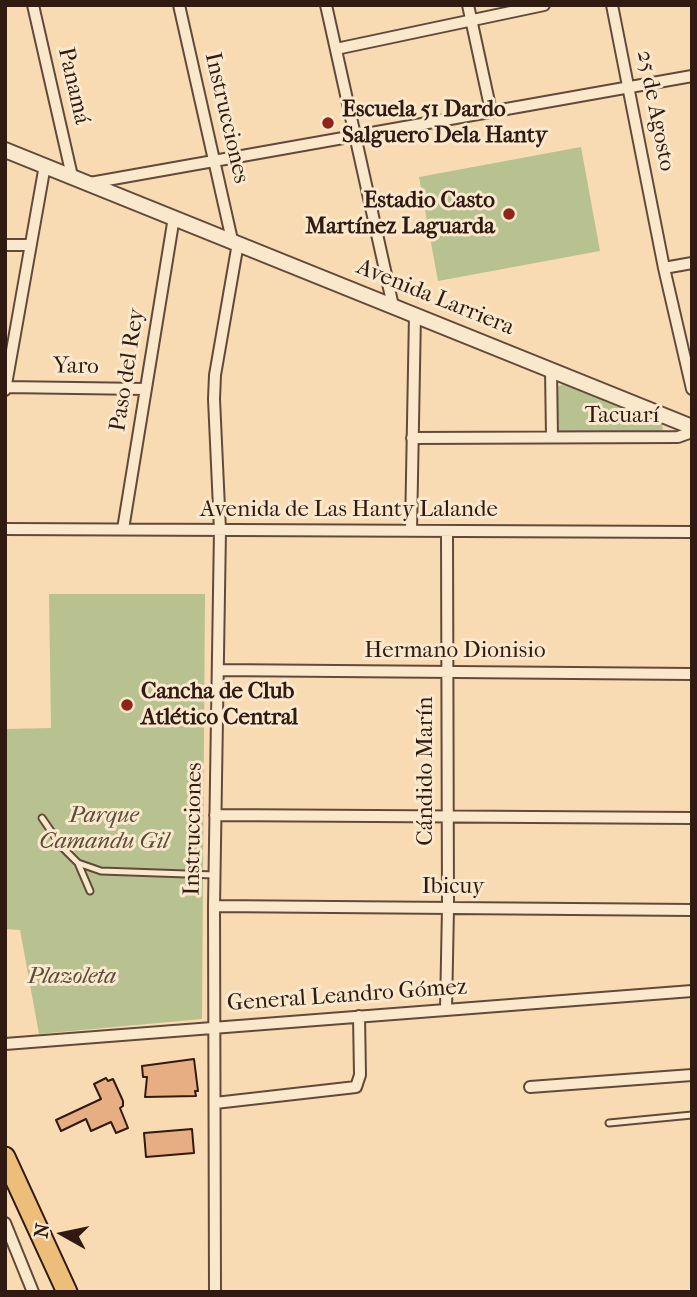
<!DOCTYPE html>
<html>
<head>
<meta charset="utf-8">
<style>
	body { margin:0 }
	#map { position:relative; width:697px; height:1297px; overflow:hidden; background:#f8dbb2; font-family:"IM FELL French Canon",serif }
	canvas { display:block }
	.frame { position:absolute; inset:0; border:7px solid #301a12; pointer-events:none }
	.north { position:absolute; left:28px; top:1199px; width:70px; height:70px; -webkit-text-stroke:5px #fae8cd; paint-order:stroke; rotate:279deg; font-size:19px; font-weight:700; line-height:28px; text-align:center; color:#301a12 }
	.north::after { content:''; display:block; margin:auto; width:24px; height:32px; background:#301a12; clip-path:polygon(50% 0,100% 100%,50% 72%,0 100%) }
</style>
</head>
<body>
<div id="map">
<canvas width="697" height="1297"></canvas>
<div class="frame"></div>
<div class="north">N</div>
</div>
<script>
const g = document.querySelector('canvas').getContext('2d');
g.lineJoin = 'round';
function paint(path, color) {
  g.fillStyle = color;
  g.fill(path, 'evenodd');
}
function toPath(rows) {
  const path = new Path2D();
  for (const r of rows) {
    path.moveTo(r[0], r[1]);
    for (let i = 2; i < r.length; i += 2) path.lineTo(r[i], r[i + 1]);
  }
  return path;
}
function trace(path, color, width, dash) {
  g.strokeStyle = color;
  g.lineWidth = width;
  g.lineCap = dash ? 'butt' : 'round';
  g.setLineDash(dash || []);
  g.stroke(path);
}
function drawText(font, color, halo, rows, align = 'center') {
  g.font = font + ' "IM FELL French Canon",serif';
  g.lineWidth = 6;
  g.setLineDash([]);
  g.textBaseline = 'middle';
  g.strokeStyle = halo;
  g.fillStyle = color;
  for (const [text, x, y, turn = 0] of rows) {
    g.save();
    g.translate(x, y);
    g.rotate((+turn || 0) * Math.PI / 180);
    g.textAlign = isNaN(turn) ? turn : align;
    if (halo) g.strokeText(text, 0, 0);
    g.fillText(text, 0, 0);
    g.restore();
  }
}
paint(toPath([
	[581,147,600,251,438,281,419,177],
	[563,384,662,424,663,430,661,432,563,433,558,432,556,388],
	[49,594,205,594,202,1019,39,1034,20,930,5,929,5,729,51,728]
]), '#b8c190');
const building = toPath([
	[194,1059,198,1091,195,1091,196,1096,145,1097,147,1077,143,1077,142,1066,194,1059],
	[106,1078,108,1081,113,1079,123,1101,123,1106,120,1108,128,1128,116,1133,111,1122,91,1131,86,1119,61,1131,56,1120,101,1099,94,1084,106,1078],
	[192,1129,194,1153,146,1157,144,1133,192,1129]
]);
paint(building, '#e7ae83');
trace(building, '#301a12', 2);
const service = toPath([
	[42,818,62,847,78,863,101,871,215,875],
	[78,863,90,891],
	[609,1123,692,1115]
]);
const minor = toPath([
	[33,5,72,176],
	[179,5,232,240],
	[326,5,393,306],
	[468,5,491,111],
	[612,5,664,268,692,389],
	[336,49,544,5],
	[90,183,692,76],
	[5,245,30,245],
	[664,268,692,263],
	[551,369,552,437],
	[5,387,146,389],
	[5,390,45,165],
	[412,438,678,437,692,432],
	[5,529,692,532],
	[123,529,174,217],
	[411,531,415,314],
	[218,670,692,674],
	[215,815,692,818],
	[214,906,692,910],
	[446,1010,448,908,447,532],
	[5,1044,692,991],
	[530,1087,692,1075],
	[215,1103,356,1087,360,1075,359,1016],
	[5,1223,33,1292],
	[215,1292,214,906,220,530,214,399,215,375,238,243]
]);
const tertiary = toPath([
	[5,150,692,427]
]);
const trunk = toPath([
	[5,1157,67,1292]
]);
trace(service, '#624a3a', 9);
trace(minor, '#624a3a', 14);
trace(tertiary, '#624a3a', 18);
trace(trunk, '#301a12', 23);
trace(service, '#fae8cd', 5);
trace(minor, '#fae8cd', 10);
trace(tertiary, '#fae8cd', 14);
trace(trunk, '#ecbe79', 19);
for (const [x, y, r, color] of [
	[328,123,7,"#8f2418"],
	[509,214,7,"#8f2418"],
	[127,705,7,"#8f2418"]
]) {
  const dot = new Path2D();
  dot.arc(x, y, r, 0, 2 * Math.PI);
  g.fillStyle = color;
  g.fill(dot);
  trace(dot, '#fae8cd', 2.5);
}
drawText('23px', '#301a12', '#fae8cd', [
	["Panamá",73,86,77],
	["25 de Agosto",655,111,79],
	["Instrucciones",226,118,77],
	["Avenida Larriera",435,298,22],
	["Yaro",76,367,1],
	["Paso del Rey",128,370,-81],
	["Tacuarí",622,416],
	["Avenida de Las Hanty Lalande",349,510],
	["Hermano Dionisio",455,651],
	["Cándido Marín",426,771,-90],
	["Instrucciones",194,829,-89],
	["Ibicuy",453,887],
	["General Leandro Gómez",347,996,-4]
]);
drawText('bold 23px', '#301a12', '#fae8cd', [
	["Escuela 51 Dardo",342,110],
	["Salguero Dela Hanty",342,136],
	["Estadio Casto",495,201,"right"],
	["Martínez Laguarda",495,227,"right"],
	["Cancha de Club",141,692],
	["Atlético Central",141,718]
], 'left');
drawText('italic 23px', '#594c38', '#fae8cd', [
	["Parque",104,816],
	["Camandu Gil",104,842],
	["Plazoleta",72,977]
]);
</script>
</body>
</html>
